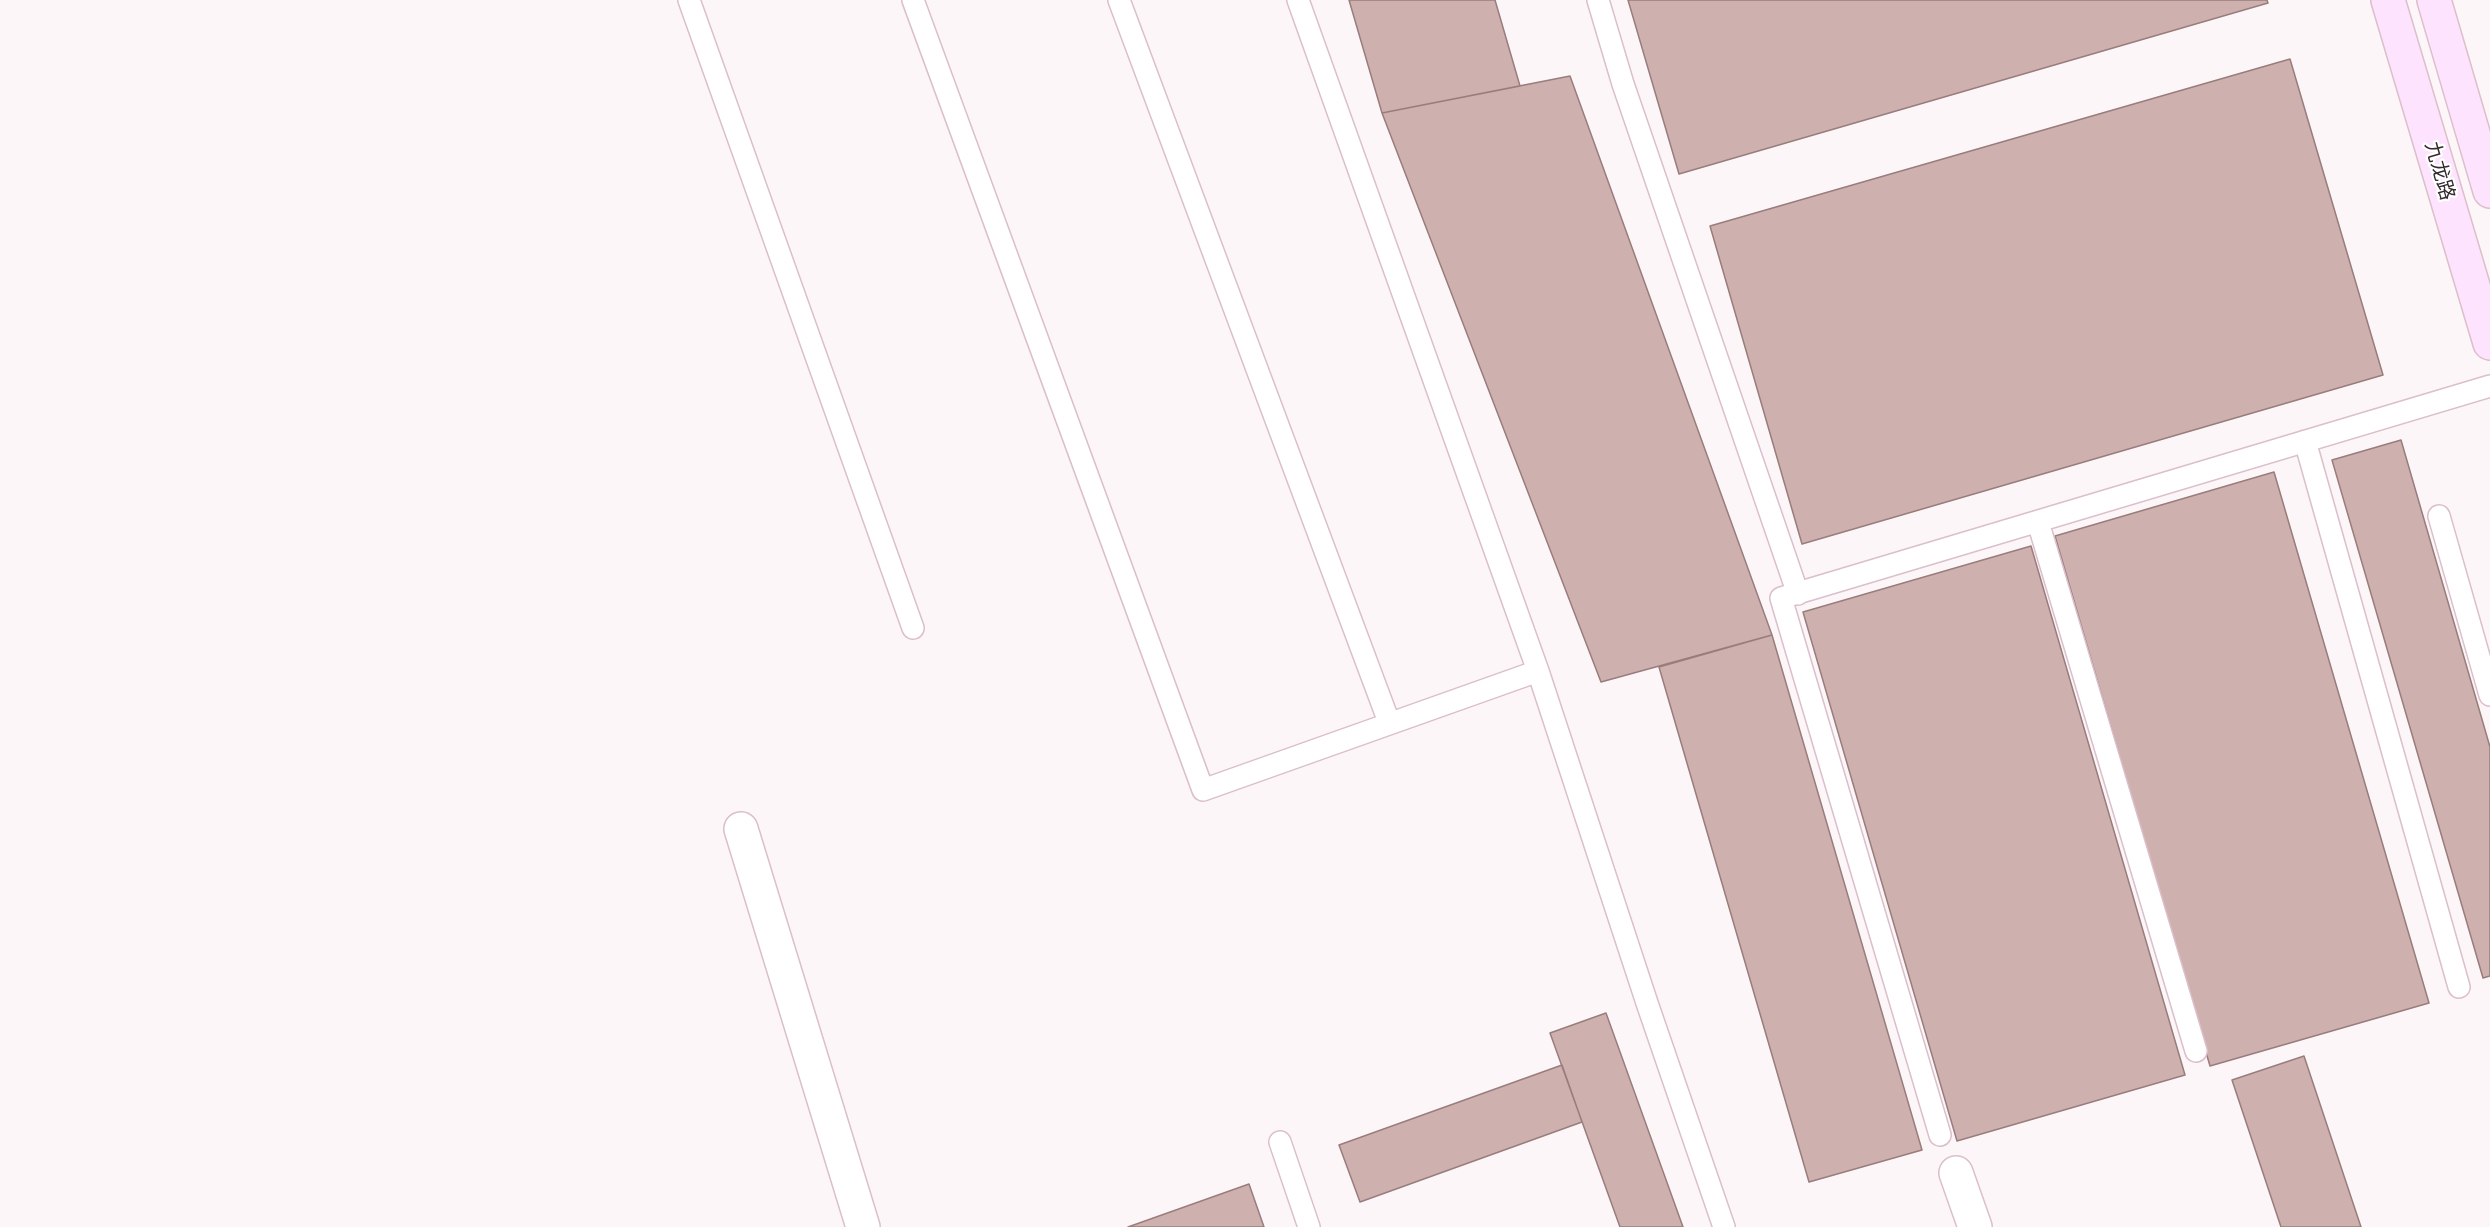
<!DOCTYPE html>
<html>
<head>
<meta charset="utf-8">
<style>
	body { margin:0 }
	canvas { display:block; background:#fcf6f9 }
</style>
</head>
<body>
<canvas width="2490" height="1227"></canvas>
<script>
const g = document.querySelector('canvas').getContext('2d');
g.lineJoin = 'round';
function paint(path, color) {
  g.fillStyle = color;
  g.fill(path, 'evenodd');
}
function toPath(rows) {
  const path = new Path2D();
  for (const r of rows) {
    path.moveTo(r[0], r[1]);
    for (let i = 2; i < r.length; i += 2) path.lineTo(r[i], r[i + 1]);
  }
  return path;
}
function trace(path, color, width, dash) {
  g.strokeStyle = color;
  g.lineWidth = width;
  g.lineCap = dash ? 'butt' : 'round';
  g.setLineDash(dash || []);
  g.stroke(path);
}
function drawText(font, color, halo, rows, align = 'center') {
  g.font = font + ' "Fira Sans Condensed","Noto Sans SC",sans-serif';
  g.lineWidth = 4.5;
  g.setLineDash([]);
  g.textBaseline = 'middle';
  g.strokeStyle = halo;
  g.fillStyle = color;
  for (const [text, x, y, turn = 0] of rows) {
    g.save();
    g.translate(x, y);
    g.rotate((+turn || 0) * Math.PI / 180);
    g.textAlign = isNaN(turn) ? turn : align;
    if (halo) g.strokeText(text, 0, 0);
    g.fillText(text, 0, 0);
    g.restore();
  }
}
const building = toPath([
	[1349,0,1495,0,1520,86,1382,113,1349,0],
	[1628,0,2267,0,2268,3,1679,174,1628,0],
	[2290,59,2383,375,1802,544,1710,226,2290,59],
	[1570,76,1772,635,1601,682,1382,113,1570,76],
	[2401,440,2490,747,2490,976,2483,978,2332,460,2401,440],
	[2274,472,2429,1003,2210,1066,2055,536,2274,472],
	[2031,546,2185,1075,1957,1141,1803,612,2031,546],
	[1772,635,1922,1150,1809,1182,1659,667,1772,635],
	[1606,1013,1683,1227,1620,1227,1550,1033,1606,1013],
	[2304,1056,2361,1227,2281,1227,2232,1080,2304,1056],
	[1562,1065,1582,1122,1360,1202,1339,1145,1562,1065],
	[1249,1184,1264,1227,1128,1227,1249,1184]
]);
paint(building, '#ceb0af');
trace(building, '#997d7c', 1.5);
const service = toPath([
	[689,0,913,628],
	[913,0,1203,790,1538,671,1298,0],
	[1119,0,1389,722],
	[1598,0,1623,84,1798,594],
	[2305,441,2459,987],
	[2439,516,2490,695],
	[2038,522,2196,1051],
	[1538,671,1647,1003,1724,1227],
	[1940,1135,1781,598,2490,386],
	[1280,1142,1309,1227]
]);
const minor = toPath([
	[741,829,863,1227],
	[1956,1173,1975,1227]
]);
const secondary = toPath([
	[2388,0,2490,343],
	[2434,0,2490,191]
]);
trace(service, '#dbbfca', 24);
trace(minor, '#dbbfca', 36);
trace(secondary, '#dbbfca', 36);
trace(service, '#fff', 21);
trace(minor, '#fff', 33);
trace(secondary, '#fde3fd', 33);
drawText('20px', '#352b2f', '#fff', [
	["九龙路",2439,171,74]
]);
</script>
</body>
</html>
